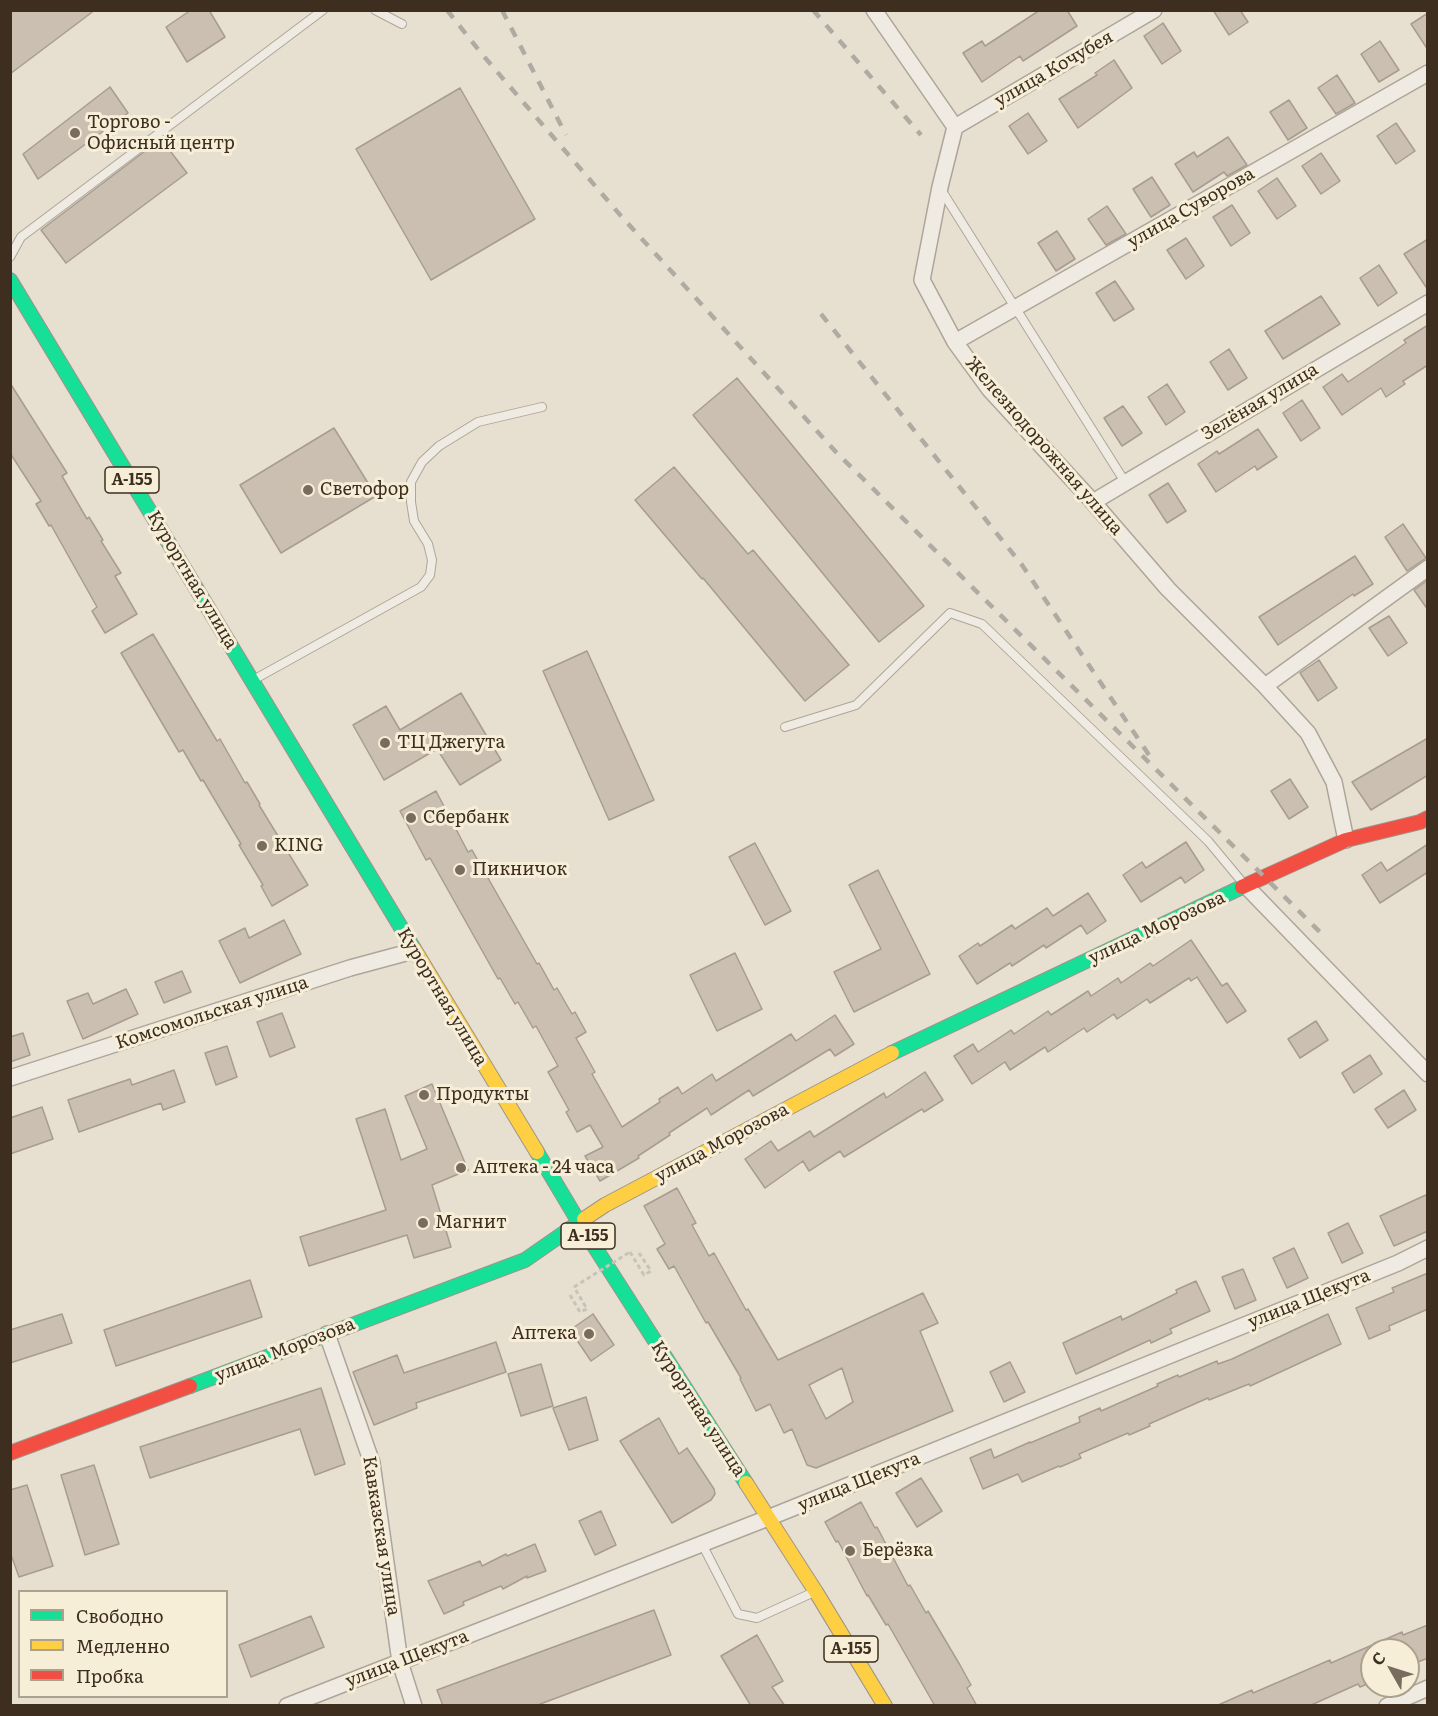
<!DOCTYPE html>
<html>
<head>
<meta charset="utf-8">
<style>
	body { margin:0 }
	#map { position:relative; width:1438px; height:1716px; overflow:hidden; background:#e7e0d1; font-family:Literata,serif }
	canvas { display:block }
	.frame { position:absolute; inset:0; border:12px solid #3d2e20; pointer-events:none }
	.legend { position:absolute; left:18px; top:1590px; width:210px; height:108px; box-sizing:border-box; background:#f7eed8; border:2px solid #ada18e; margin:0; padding:8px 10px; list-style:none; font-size:18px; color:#3d2e20 }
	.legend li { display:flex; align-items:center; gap:12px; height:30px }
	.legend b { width:30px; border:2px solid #ada18e }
	.north { position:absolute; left:1360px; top:1638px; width:60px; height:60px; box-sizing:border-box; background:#f7eed8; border:2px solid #ada18e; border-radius:50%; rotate:309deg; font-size:16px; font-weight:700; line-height:24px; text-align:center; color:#3d2e20 }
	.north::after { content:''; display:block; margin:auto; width:21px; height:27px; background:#786c5e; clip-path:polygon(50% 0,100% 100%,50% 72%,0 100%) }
</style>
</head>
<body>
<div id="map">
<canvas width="1438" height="1716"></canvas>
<div class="frame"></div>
<ul class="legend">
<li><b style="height:8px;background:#16e098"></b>Свободно</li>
<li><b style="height:8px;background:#ffcf43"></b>Медленно</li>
<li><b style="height:8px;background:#f24e42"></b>Пробка</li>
</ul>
<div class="north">С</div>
</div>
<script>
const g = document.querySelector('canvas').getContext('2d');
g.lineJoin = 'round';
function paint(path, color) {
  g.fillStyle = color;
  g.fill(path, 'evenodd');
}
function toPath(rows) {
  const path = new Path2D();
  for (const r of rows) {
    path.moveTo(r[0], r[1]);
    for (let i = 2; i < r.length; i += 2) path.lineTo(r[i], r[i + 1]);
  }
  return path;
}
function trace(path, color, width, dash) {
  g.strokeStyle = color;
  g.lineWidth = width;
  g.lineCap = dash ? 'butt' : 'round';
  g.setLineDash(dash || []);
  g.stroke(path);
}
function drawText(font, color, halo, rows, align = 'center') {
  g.font = font + ' Literata,serif';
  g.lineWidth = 6;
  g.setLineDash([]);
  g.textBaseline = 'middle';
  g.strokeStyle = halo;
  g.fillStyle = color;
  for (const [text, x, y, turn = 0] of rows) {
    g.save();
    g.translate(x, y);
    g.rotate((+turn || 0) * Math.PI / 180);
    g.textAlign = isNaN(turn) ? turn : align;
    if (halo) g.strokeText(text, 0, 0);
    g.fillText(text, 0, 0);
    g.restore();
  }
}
const building = toPath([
	[10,10,95,10,10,74,10,10],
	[191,10,209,10,225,37,187,62,166,27,191,10],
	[1040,10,1067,10,1077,26,1023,61,1020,56,982,82,963,53,982,41,985,46,1040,10],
	[1213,10,1240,10,1248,22,1229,35,1213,10],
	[1428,13,1428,50,1411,24,1428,13],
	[1163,23,1181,51,1162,64,1144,36,1163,23],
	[1380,41,1399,70,1379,82,1361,54,1380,41],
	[1114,60,1132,88,1078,128,1059,99,1097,75,1095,73,1114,60],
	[1337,75,1355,103,1336,114,1318,88,1337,75],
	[110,87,128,113,38,179,23,154,110,87],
	[460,88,535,219,431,280,356,149,460,88],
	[1289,100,1307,128,1288,140,1270,112,1289,100],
	[1028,113,1047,141,1028,154,1009,126,1028,113],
	[1396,123,1415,151,1396,164,1377,136,1396,123],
	[1228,137,1247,165,1227,176,1224,172,1193,192,1175,164,1194,152,1197,157,1228,137],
	[161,139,187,173,66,263,41,230,161,139],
	[1321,153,1340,181,1321,194,1302,166,1321,153],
	[1152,177,1170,205,1151,217,1133,189,1152,177],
	[1277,178,1296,206,1277,219,1258,191,1277,178],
	[1232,205,1250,233,1231,246,1213,217,1232,205],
	[1107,206,1126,234,1106,245,1088,219,1107,206],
	[1057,231,1075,259,1056,271,1038,243,1057,231],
	[1186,238,1204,266,1186,279,1167,250,1186,238],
	[1428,239,1428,290,1404,254,1428,239],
	[1379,265,1397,293,1378,306,1360,278,1379,265],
	[1115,281,1134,309,1114,321,1096,293,1115,281],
	[1321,296,1340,324,1283,359,1265,331,1321,296],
	[1428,325,1428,365,1403,381,1405,384,1386,397,1381,388,1342,415,1323,387,1342,374,1348,382,1406,343,1404,340,1428,325],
	[1229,349,1247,378,1228,390,1210,362,1229,349],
	[737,378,924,606,879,642,693,415,737,378],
	[10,383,67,473,62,476,87,519,89,517,103,540,101,541,121,573,115,576,137,614,105,633,92,611,97,607,51,525,49,526,36,504,41,501,10,453,10,383],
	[1167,384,1185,412,1166,425,1148,397,1167,384],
	[1302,400,1320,428,1301,441,1283,413,1302,400],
	[1123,406,1142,433,1122,446,1104,418,1123,406],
	[334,428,376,496,281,553,240,485,334,428],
	[1258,429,1277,457,1257,470,1255,466,1216,492,1198,464,1217,451,1219,454,1258,429],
	[674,467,748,554,753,550,849,665,805,701,703,578,702,579,635,500,674,467],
	[1168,483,1186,511,1167,523,1149,495,1168,483],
	[1403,524,1426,558,1407,571,1385,537,1403,524],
	[1355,556,1373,584,1354,596,1353,594,1278,645,1259,617,1355,556],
	[1428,580,1428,610,1414,590,1428,580],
	[1389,616,1407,643,1388,656,1369,628,1389,616],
	[153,634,217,741,220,739,245,783,247,782,260,804,259,805,308,885,272,906,261,886,263,885,239,845,241,844,203,780,201,781,183,750,179,752,121,653,153,634],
	[587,651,654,800,609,820,543,671,587,651],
	[1319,660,1337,688,1318,701,1300,673,1319,660],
	[461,693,501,760,460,785,437,749,384,780,353,725,386,706,400,730,461,693],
	[1428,738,1428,775,1371,810,1352,782,1428,738],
	[1290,779,1308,807,1289,819,1271,791,1290,779],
	[436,791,468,852,472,850,537,964,539,963,554,990,557,988,572,1014,575,1012,586,1032,576,1038,595,1072,592,1074,622,1127,660,1102,659,1099,678,1087,682,1094,712,1074,716,1081,791,1034,796,1041,835,1015,854,1044,835,1056,830,1049,753,1096,749,1090,711,1115,707,1108,669,1133,670,1135,638,1156,639,1158,600,1181,585,1156,603,1147,590,1125,577,1132,566,1112,569,1110,548,1072,558,1066,536,1026,533,1028,518,1002,515,1004,500,978,498,979,430,858,426,860,400,811,436,791],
	[1186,842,1204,870,1185,883,1181,877,1141,902,1123,875,1142,862,1146,868,1186,842],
	[755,843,791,911,765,925,729,857,755,843],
	[1428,844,1428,872,1380,903,1362,875,1381,862,1387,871,1428,844],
	[878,870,930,974,854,1012,834,972,881,949,849,885,878,870],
	[1088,893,1106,921,1087,934,1081,925,1046,948,1044,945,1012,966,1010,963,977,984,959,956,978,943,980,946,1012,925,1015,929,1047,908,1053,916,1088,893],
	[284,920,301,954,240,983,219,941,245,928,249,938,284,920],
	[1191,940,1222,986,1227,983,1246,1011,1227,1023,1197,977,1191,981,1189,978,1150,1003,1147,999,1117,1019,1114,1014,1087,1032,1084,1028,1048,1052,1045,1047,1010,1070,1005,1062,972,1084,954,1056,973,1044,978,1052,1011,1030,1014,1034,1048,1011,1051,1015,1088,991,1091,996,1118,978,1121,983,1150,963,1153,966,1191,940],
	[735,953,762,1009,717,1031,690,975,735,953],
	[182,971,191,992,164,1003,155,982,182,971],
	[126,989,138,1014,83,1039,67,1001,88,993,93,1004,126,989],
	[282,1013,295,1047,270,1057,257,1022,282,1013],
	[1316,1021,1328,1040,1300,1058,1288,1039,1316,1021],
	[23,1033,30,1055,10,1062,10,1037,23,1033],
	[227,1046,237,1077,216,1085,205,1053,227,1046],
	[1370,1055,1382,1074,1354,1093,1342,1073,1370,1055],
	[174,1070,185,1102,163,1110,161,1103,79,1132,68,1100,130,1079,132,1085,174,1070],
	[925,1072,943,1100,924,1112,922,1109,844,1157,840,1151,809,1171,803,1161,765,1188,745,1159,771,1141,778,1151,810,1131,814,1137,884,1093,886,1098,925,1072],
	[432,1084,468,1170,432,1185,451,1247,414,1258,407,1235,309,1266,300,1237,386,1210,356,1119,385,1109,401,1160,427,1149,405,1096,432,1084],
	[1404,1090,1416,1110,1388,1128,1375,1109,1404,1090],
	[42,1107,53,1139,10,1154,10,1118,42,1107],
	[677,1188,696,1223,692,1225,709,1256,714,1253,746,1310,748,1309,778,1360,923,1293,938,1323,920,1331,953,1411,816,1468,807,1465,792,1429,784,1433,770,1404,756,1411,740,1379,741,1378,708,1322,706,1323,674,1266,669,1269,657,1249,665,1244,644,1206,677,1188],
	[842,1368,853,1402,826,1419,809,1385,842,1368],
	[1428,1194,1428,1231,1394,1246,1380,1216,1428,1194],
	[1348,1223,1363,1253,1342,1263,1328,1233,1348,1223],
	[1294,1248,1308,1278,1287,1288,1273,1258,1294,1248],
	[1243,1269,1256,1300,1235,1309,1222,1277,1243,1269],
	[1428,1273,1428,1309,1389,1326,1390,1330,1369,1339,1356,1308,1394,1292,1392,1288,1428,1273],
	[250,1280,262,1317,116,1366,104,1330,250,1280],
	[1196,1281,1210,1311,1170,1329,1172,1333,1151,1343,1150,1340,1076,1374,1063,1343,1121,1316,1122,1320,1177,1293,1176,1290,1196,1281],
	[62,1314,72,1343,10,1363,10,1330,62,1314],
	[593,1314,614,1345,591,1361,570,1330,593,1314],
	[1328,1314,1341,1344,1250,1386,1249,1384,1209,1400,1208,1398,1149,1424,1150,1426,1129,1435,1128,1433,1079,1454,1081,1458,1060,1467,1059,1466,1022,1482,1018,1474,983,1489,970,1458,991,1449,994,1458,1030,1442,1030,1443,1080,1422,1079,1417,1100,1408,1101,1411,1158,1386,1157,1384,1178,1375,1179,1377,1217,1361,1218,1364,1232,1359,1328,1314],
	[496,1342,506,1372,416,1403,417,1408,374,1425,353,1372,397,1355,404,1373,496,1342],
	[1010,1362,1025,1392,1004,1402,990,1372,1010,1362],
	[541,1364,553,1406,521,1416,508,1374,541,1364],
	[321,1388,345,1464,315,1475,300,1429,150,1478,140,1447,321,1388],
	[586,1397,598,1440,569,1450,553,1408,586,1397],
	[659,1418,679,1454,687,1448,714,1489,715,1494,711,1500,672,1523,620,1441,659,1418],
	[94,1465,119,1544,85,1555,61,1475,94,1465],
	[921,1478,942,1511,917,1527,896,1493,921,1478],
	[27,1485,53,1566,19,1577,10,1552,10,1490,27,1485],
	[861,1502,875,1528,877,1527,908,1586,910,1585,926,1613,928,1611,960,1665,971,1685,967,1688,977,1706,935,1706,888,1624,886,1625,868,1595,867,1596,838,1541,836,1542,825,1522,861,1502],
	[601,1511,616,1545,595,1555,579,1521,601,1511],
	[535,1544,546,1571,527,1578,527,1576,503,1589,501,1586,463,1602,464,1605,444,1614,428,1581,480,1561,482,1566,506,1554,507,1556,535,1544],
	[654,1610,671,1655,535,1706,443,1706,437,1690,654,1610],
	[311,1616,324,1647,251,1677,239,1645,311,1616],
	[1428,1625,1428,1658,1408,1666,1408,1650,1372,1650,1372,1682,1360,1687,1358,1684,1309,1706,1216,1706,1252,1690,1253,1693,1330,1660,1331,1663,1402,1632,1403,1635,1428,1625],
	[757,1635,783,1681,772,1687,785,1706,751,1706,721,1656,757,1635]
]);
paint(building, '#cbbfb2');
trace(building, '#a89c90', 1.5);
const lane = toPath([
	[375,10,402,24],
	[940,188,1125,482],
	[10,257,21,237,323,10],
	[255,679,421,587,430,575,432,560,428,544,414,521,411,502,411,482,422,462,439,446,478,422,542,407],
	[785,727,856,705,950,613,982,624,1208,841,1243,883],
	[702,1544,738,1614,757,1618,814,1592]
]);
const street = toPath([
	[874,10,955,127,940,187,922,280,955,342,990,390,1093,502,1168,589,1265,686,1308,733,1334,782,1346,840],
	[955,127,1154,10],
	[955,342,1428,73],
	[1093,502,1428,303],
	[1265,686,1428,568],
	[1246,886,1428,1074],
	[10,1078,350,968,413,951],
	[327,1334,372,1463,400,1662,414,1706],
	[287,1706,768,1518,1398,1263,1428,1248],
	[1387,1706,1428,1688]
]);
const fast = toPath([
	[10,280,414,949],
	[892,1053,1242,887],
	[537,1152,580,1224,746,1483],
	[190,1386,525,1260,584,1219]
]);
const slow = toPath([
	[414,949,537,1152],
	[584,1219,605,1205,892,1053],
	[746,1483,816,1592,885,1706]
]);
const jam = toPath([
	[1242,887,1346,840,1420,822,1428,818],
	[10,1453,190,1386]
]);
trace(lane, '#ada599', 10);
trace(street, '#ada599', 18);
trace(fast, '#9c958a', 16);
trace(slow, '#9c958a', 16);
trace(jam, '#9c958a', 16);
trace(toPath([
	[630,1252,644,1275,651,1271,639,1253],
	[570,1295,580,1312,587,1309,574,1287]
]), '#c8c2b9', 3, [4.5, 3]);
trace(lane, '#efebe3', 8);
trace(street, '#efebe3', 15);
trace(fast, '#16e098', 14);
trace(slow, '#ffcf43', 14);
trace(jam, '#f24e42', 14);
trace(toPath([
	[447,10,481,53,621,216,836,452,1323,935],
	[502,10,566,135],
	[813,10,921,135],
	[821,314,1022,565,1149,755]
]), '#afaaa2', 4.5, [10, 10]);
trace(toPath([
	[574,1287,630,1252]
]), '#c8c2b9', 3, [4.5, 3]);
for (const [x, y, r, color] of [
	[75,133,6,"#786c5e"],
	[308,490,6,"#786c5e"],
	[385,743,6,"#786c5e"],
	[411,818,6,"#786c5e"],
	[262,846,6,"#786c5e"],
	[460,870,6,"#786c5e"],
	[424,1095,6,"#786c5e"],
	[461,1168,6,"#786c5e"],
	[423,1223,6,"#786c5e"],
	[589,1334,6,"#786c5e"],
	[850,1551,6,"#786c5e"]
]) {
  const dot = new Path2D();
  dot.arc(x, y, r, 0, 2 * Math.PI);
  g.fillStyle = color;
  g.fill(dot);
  trace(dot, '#f7eed8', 2);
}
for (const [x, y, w] of [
	[132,480,54],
	[588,1236,54],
	[851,1649,54]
]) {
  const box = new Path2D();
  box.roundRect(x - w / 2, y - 13, w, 26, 4.5);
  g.fillStyle = '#f7eed8';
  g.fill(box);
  trace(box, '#3d2e20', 1.5);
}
drawText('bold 16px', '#3d2e20', null, [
	["А-155",132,480],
	["А-155",588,1236],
	["А-155",851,1649]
]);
drawText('18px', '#3d2e20', '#f7eed8', [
	["улица Кочубея",1054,69,-30],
	["улица Суворова",1191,208,-30],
	["Зелёная улица",1260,402,-31],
	["Железнодорожная улица",1044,446,49],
	["Курортная улица",192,580,59],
	["улица Морозова",1157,928,-25],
	["Курортная улица",442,997,59],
	["Комсомольская улица",212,1013,-18],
	["улица Морозова",722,1143,-28],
	["улица Щекута",1309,1299,-22],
	["улица Морозова",285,1350,-21],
	["Курортная улица",698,1409,57],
	["улица Щекута",859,1482,-22],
	["Кавказская улица",381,1536,81],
	["улица Щекута",407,1659,-21]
]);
drawText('18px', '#3d2e20', '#f7eed8', [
	["Торгово -",87,123],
	["Офисный центр",87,144],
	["Светофор",320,490],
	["ТЦ Джегута",397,743],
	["Сбербанк",423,818],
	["KING",274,846],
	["Пикничок",472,870],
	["Продукты",436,1095],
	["Аптека - 24 часа",473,1168],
	["Магнит",435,1223],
	["Аптека",577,1334,"right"],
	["Берёзка",862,1551]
], 'left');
</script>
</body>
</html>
